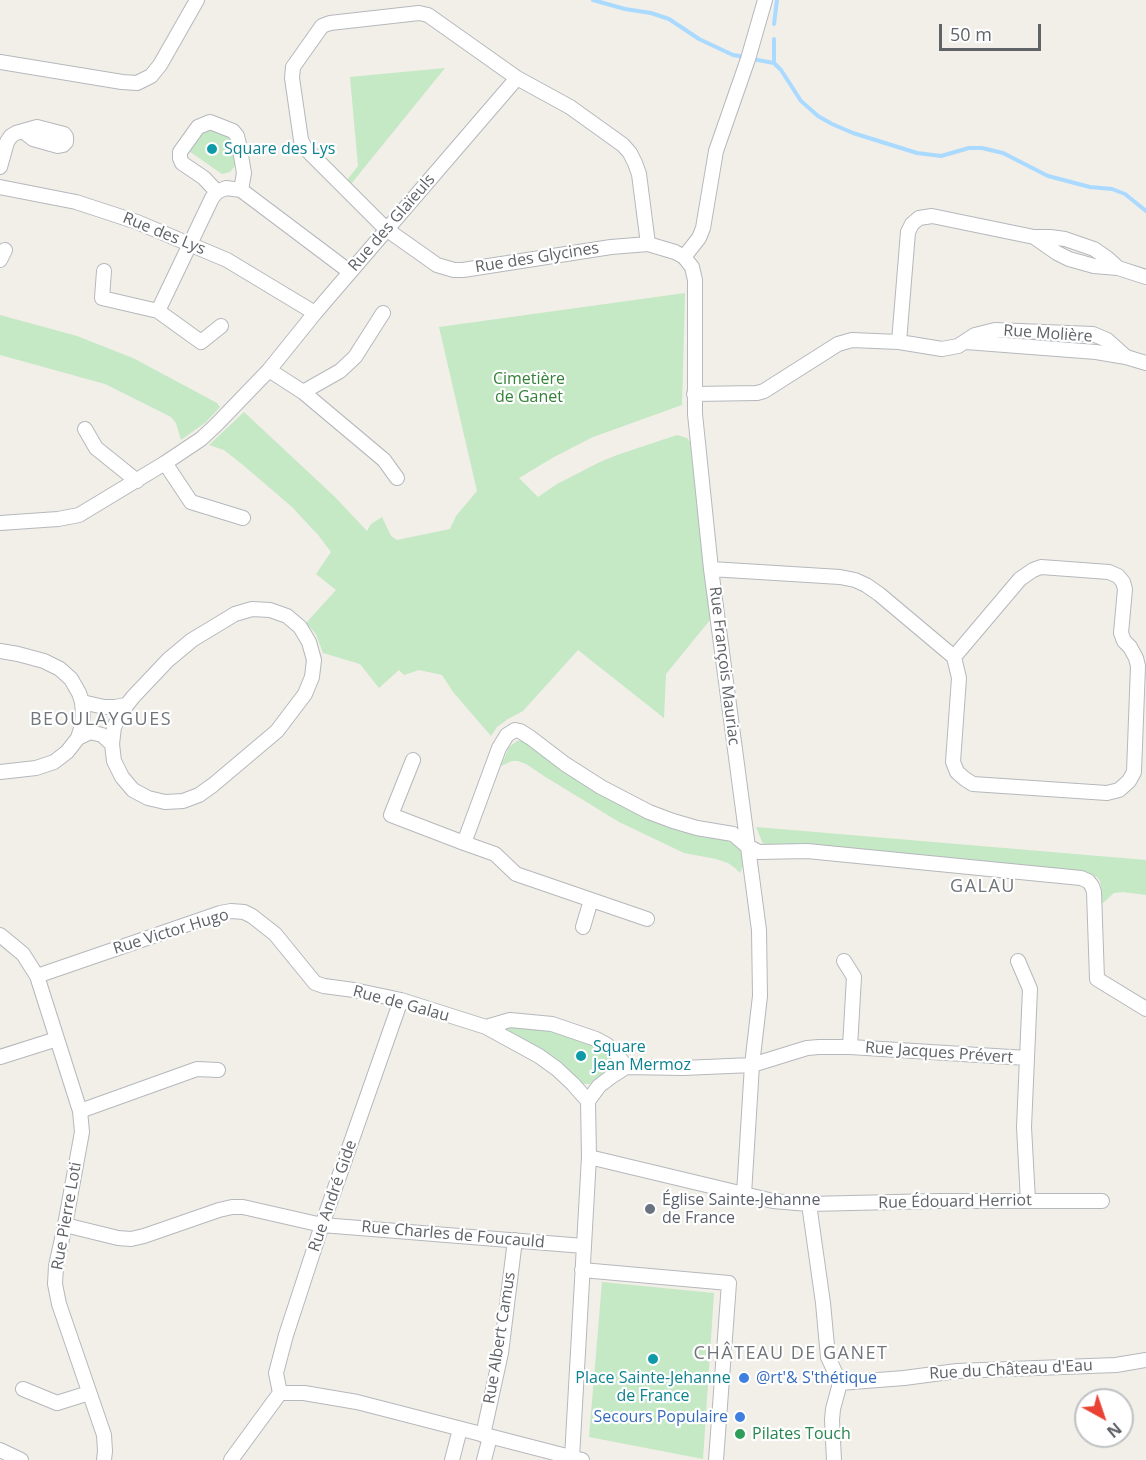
<!DOCTYPE html>
<html>
<head>
<meta charset="utf-8">
<style>
	body { margin:0 }
	#map { position:relative; width:1146px; height:1460px; overflow:hidden; background:#f1efe8; font-family:"Open Sans",sans-serif }
	canvas { display:block }
	.north { position:absolute; left:1074px; top:1388px; width:60px; height:60px; box-sizing:border-box; background:#fff; border:2px solid #bfc1c3; border-radius:50%; rotate:140deg; font-size:16px; font-weight:700; line-height:24px; text-align:center; color:#5f6368 }
	.north::after { content:''; display:block; margin:auto; width:21px; height:27px; background:#ea4335; clip-path:polygon(50% 0,100% 100%,50% 72%,0 100%) }
	.scale { position:absolute; left:939px; top:24px; width:102px; height:27px; box-sizing:border-box; border:3px solid #5f6368; border-top:0; padding-left:8px; font-size:18px; line-height:21px; white-space:nowrap; color:#5f6368; -webkit-text-stroke:4px #fff; paint-order:stroke }
</style>
</head>
<body>
<div id="map">
<canvas width="1146" height="1460"></canvas>
<div class="north">N</div>
<div class="scale">50 m</div>
</div>
<script>
const g = document.querySelector('canvas').getContext('2d');
g.lineJoin = 'round';
function paint(path, color) {
  g.fillStyle = color;
  g.fill(path, 'evenodd');
}
function toPath(rows) {
  const path = new Path2D();
  for (const r of rows) {
    path.moveTo(r[0], r[1]);
    for (let i = 2; i < r.length; i += 2) path.lineTo(r[i], r[i + 1]);
  }
  return path;
}
function trace(path, color, width, dash) {
  g.strokeStyle = color;
  g.lineWidth = width;
  g.lineCap = dash ? 'butt' : 'round';
  g.setLineDash(dash || []);
  g.stroke(path);
}
function drawText(font, color, halo, rows, align = 'center') {
  g.font = font + ' "Open Sans",sans-serif';
  g.lineWidth = 4.5;
  g.setLineDash([]);
  g.textBaseline = 'middle';
  g.strokeStyle = halo;
  g.fillStyle = color;
  for (const [text, x, y, turn = 0] of rows) {
    g.save();
    g.translate(x, y);
    g.rotate((+turn || 0) * Math.PI / 180);
    g.textAlign = isNaN(turn) ? turn : align;
    if (halo) g.strokeText(text, 0, 0);
    g.fillText(text, 0, 0);
    g.restore();
  }
}
paint(toPath([
	[445,68,351,184,347,180,358,166,350,77],
	[204,127,229,134,235,146,235,166,230,172,222,174,189,151,189,147],
	[685,293,682,405,593,437,554,457,519,478,538,497,557,484,600,462,617,455,677,435,687,438,690,442,710,620,666,674,664,718,578,650,523,711,508,719,497,727,491,736,453,692,442,675,419,670,404,675,399,670,379,688,360,664,323,653,316,634,306,623,336,590,316,574,331,552,319,536,292,507,243,465,224,450,209,445,244,412,335,497,367,531,371,524,382,517,391,536,397,540,450,529,456,516,477,491,439,327],
	[0,315,77,336,133,358,217,403,220,407,206,422,181,440,176,423,171,417,105,384,0,355],
	[523,740,558,766,732,843,738,847,743,854,743,866,740,873,735,868,728,863,716,859,684,853,619,822,544,776,526,764,518,761,512,761,501,766,509,747,517,741],
	[756,827,1146,860,1146,895,1123,892,1114,893,1103,903,1101,903,1102,893,1100,881,1097,877,1086,874,769,846,763,844],
	[507,1024,553,1032,583,1041,601,1048,613,1058,614,1064,608,1071,590,1084,582,1084,540,1048,499,1031],
	[602,1282,714,1293,703,1459,589,1437]
]), '#c5e8c5');
trace(toPath([
	[593,0,625,9,651,13,669,19,699,39,733,55,745,57],
	[774,24,777,0],
	[752,59,774,63,781,70,801,101,818,116,832,124,853,133,917,153,941,156,969,148,982,148,1003,153,1048,176,1090,187,1112,189,1125,194,1146,211],
	[774,63,774,39]
]), '#aadaff', 4);
const minor = toPath([
	[0,62,122,82,137,83,151,76,160,65,197,0],
	[0,167,7,142,11,136,16,133,37,127,64,134,66,137,66,142,63,145,58,146,33,139,23,131],
	[0,187,76,202,137,222,227,260,315,313],
	[217,192,204,178,182,163,180,158,180,152,198,127,210,122,233,131,237,136,239,144,244,173,241,190],
	[1034,237,1057,253,1069,259,1094,266,1118,268,1146,277],
	[648,244,639,174,635,163,630,153,623,145,570,107,517,78,428,15,419,13,330,23,322,26,293,67,292,78,301,140,305,148,386,229,437,265,454,270,463,270,611,247,648,244,675,252,684,257,692,267,695,280,695,414,711,569,759,930,760,996,752,1065,744,1194],
	[684,257,699,238,703,228,716,151,748,59,765,0],
	[0,260,5,250],
	[104,271,102,298,158,311,201,342,221,326],
	[158,311,212,198,217,192,226,188,241,190,350,272],
	[899,342,908,232,912,224,919,218,932,216,1034,237,1050,237,1065,239,1094,249,1107,258,1118,268],
	[966,342,1096,352,1126,357,1146,363],
	[269,370,303,392,384,460,397,478],
	[303,392,340,371,355,357,383,313],
	[694,394,757,393,764,391,838,344,852,340,899,342,942,349,958,346,975,335,995,330,1093,334,1107,340,1126,357],
	[85,429,96,448,137,481],
	[165,463,191,502,243,518],
	[0,523,58,519,79,515,165,463,201,439,216,425,269,370,315,313,517,78],
	[1041,567,1109,572,1118,576,1123,582,1125,589,1121,633,1124,641,1130,647,1136,658,1138,666,1134,772,1129,781,1119,790,1107,793,973,784,965,779,957,772,953,762,959,678,954,657,1020,579,1033,570,1041,567],
	[711,569,840,577,855,580,866,585,879,594,954,657],
	[252,609,270,610,287,616,300,627,309,642,314,660,312,677,305,694,277,731,213,785,199,795,183,801,165,802,148,798,133,790,122,777,114,761,112,744,114,727,122,711,133,697,168,660,192,640,235,614,252,609],
	[0,651,18,654,44,661,60,669,71,679,79,693,82,702,83,715,82,725,78,738,67,752,54,762,36,768,0,772],
	[82,702,104,707,115,707,126,705],
	[78,738,90,732,102,735,112,744],
	[413,760,391,815,464,843,499,748,507,735,515,730,520,731,531,738,565,764,601,787,649,812,673,821,697,828,733,834,747,846,759,852,807,851,1081,878,1088,881,1092,886,1094,892,1097,979,1146,1009],
	[464,843,495,854,516,874,647,919],
	[583,927,591,900],
	[0,935,23,954,37,976,80,1111,82,1132,65,1225,56,1266,55,1284,59,1304,104,1435,105,1451,104,1460],
	[844,961,854,977,850,1047],
	[1018,961,1030,989,1024,1127,1028,1201],
	[37,976,220,913,231,911,244,912,252,916,275,934,315,983,324,986,354,990,401,1000,486,1027,539,1056,557,1069,573,1084,588,1101],
	[486,1027,510,1020,552,1024,596,1039,607,1045,617,1054,626,1067],
	[0,1057,57,1039],
	[80,1111,197,1069,218,1070],
	[589,1157,773,1201,809,1204,823,1303,828,1357,840,1383],
	[809,1204,937,1201,1102,1201],
	[65,1225,118,1238,131,1239,144,1236,219,1210,232,1207,243,1207,322,1225,584,1246],
	[582,1270,729,1283,716,1460],
	[840,1383,904,1378,957,1371,1116,1365,1146,1360],
	[23,1389,57,1403,89,1393],
	[280,1393,276,1373,286,1335,322,1225,401,1000],
	[483,1435,501,1353,515,1240],
	[0,1450,21,1460],
	[572,1458,589,1157,588,1101,599,1086,612,1076,626,1067,683,1068,752,1065,807,1048,819,1047,850,1047,1027,1058],
	[231,1460,280,1393,304,1393,357,1402,582,1460],
	[452,1460,460,1429],
	[484,1460,490,1437],
	[834,1460,832,1420,833,1409,840,1383]
]);
trace(minor, '#b5b8bc', 16);
trace(minor, '#fff', 14);
for (const [x, y, r, color] of [
	[212,149,6,"#0f9aa8"],
	[581,1056,6,"#0f9aa8"],
	[650,1209,6,"#6b7280"],
	[653,1359,6,"#0f9aa8"],
	[744,1378,6,"#3f7fe0"],
	[740,1417,6,"#3f7fe0"],
	[740,1434,6,"#2e9e5b"]
]) {
  const dot = new Path2D();
  dot.arc(x, y, r, 0, 2 * Math.PI);
  g.fillStyle = color;
  g.fill(dot);
  trace(dot, '#fff', 2);
}
drawText('16px', '#0d838f', '#fff', [
	["Square des Lys",224,149],
	["Square",593,1047],
	["Jean Mermoz",593,1065],
	["Place Sainte-Jehanne",653,1378,"center"],
	["de France",653,1396,"center"]
], 'left');
drawText('16px', '#5f6368', '#fff', [
	["Rue des Glaïeuls",392,223,-49],
	["Rue des Lys",164,234,22],
	["Rue des Glycines",537,258,-9],
	["Rue Molière",1048,334,4],
	["Rue François Mauriac",724,666,83],
	["Rue Victor Hugo",171,932,-17],
	["Rue de Galau",401,1004,15],
	["Rue Jacques Prévert",939,1053,4],
	["Rue André Gide",333,1196,-71],
	["Rue Édouard Herriot",955,1202,-1],
	["Rue Pierre Loti",67,1216,-80],
	["Rue Charles de Foucauld",453,1235,5],
	["Rue Albert Camus",500,1338,-81],
	["Rue du Château d'Eau",1011,1370,-3]
]);
drawText('16px', '#348238', '#fff', [
	["Cimetière",529,379],
	["de Ganet",529,397]
]);
drawText('16px', '#5b616d', '#fff', [
	["Église Sainte-Jehanne",662,1200],
	["de France",662,1218]
], 'left');
drawText('16px', '#366cbe', '#fff', [
	["@rt'& S'thétique",756,1378],
	["Secours Populaire",728,1417,"right"]
], 'left');
drawText('16px', '#27864d', '#fff', [
	["Pilates Touch",752,1434]
], 'left');
g.letterSpacing = '1.5px';
drawText('18px', '#70757a', '#fff', [
	["BEOULAYGUES",101,720],
	["GALAU",983,887],
	["CHÂTEAU DE GANET",791,1354]
]);
g.letterSpacing = '0px';
</script>
</body>
</html>
